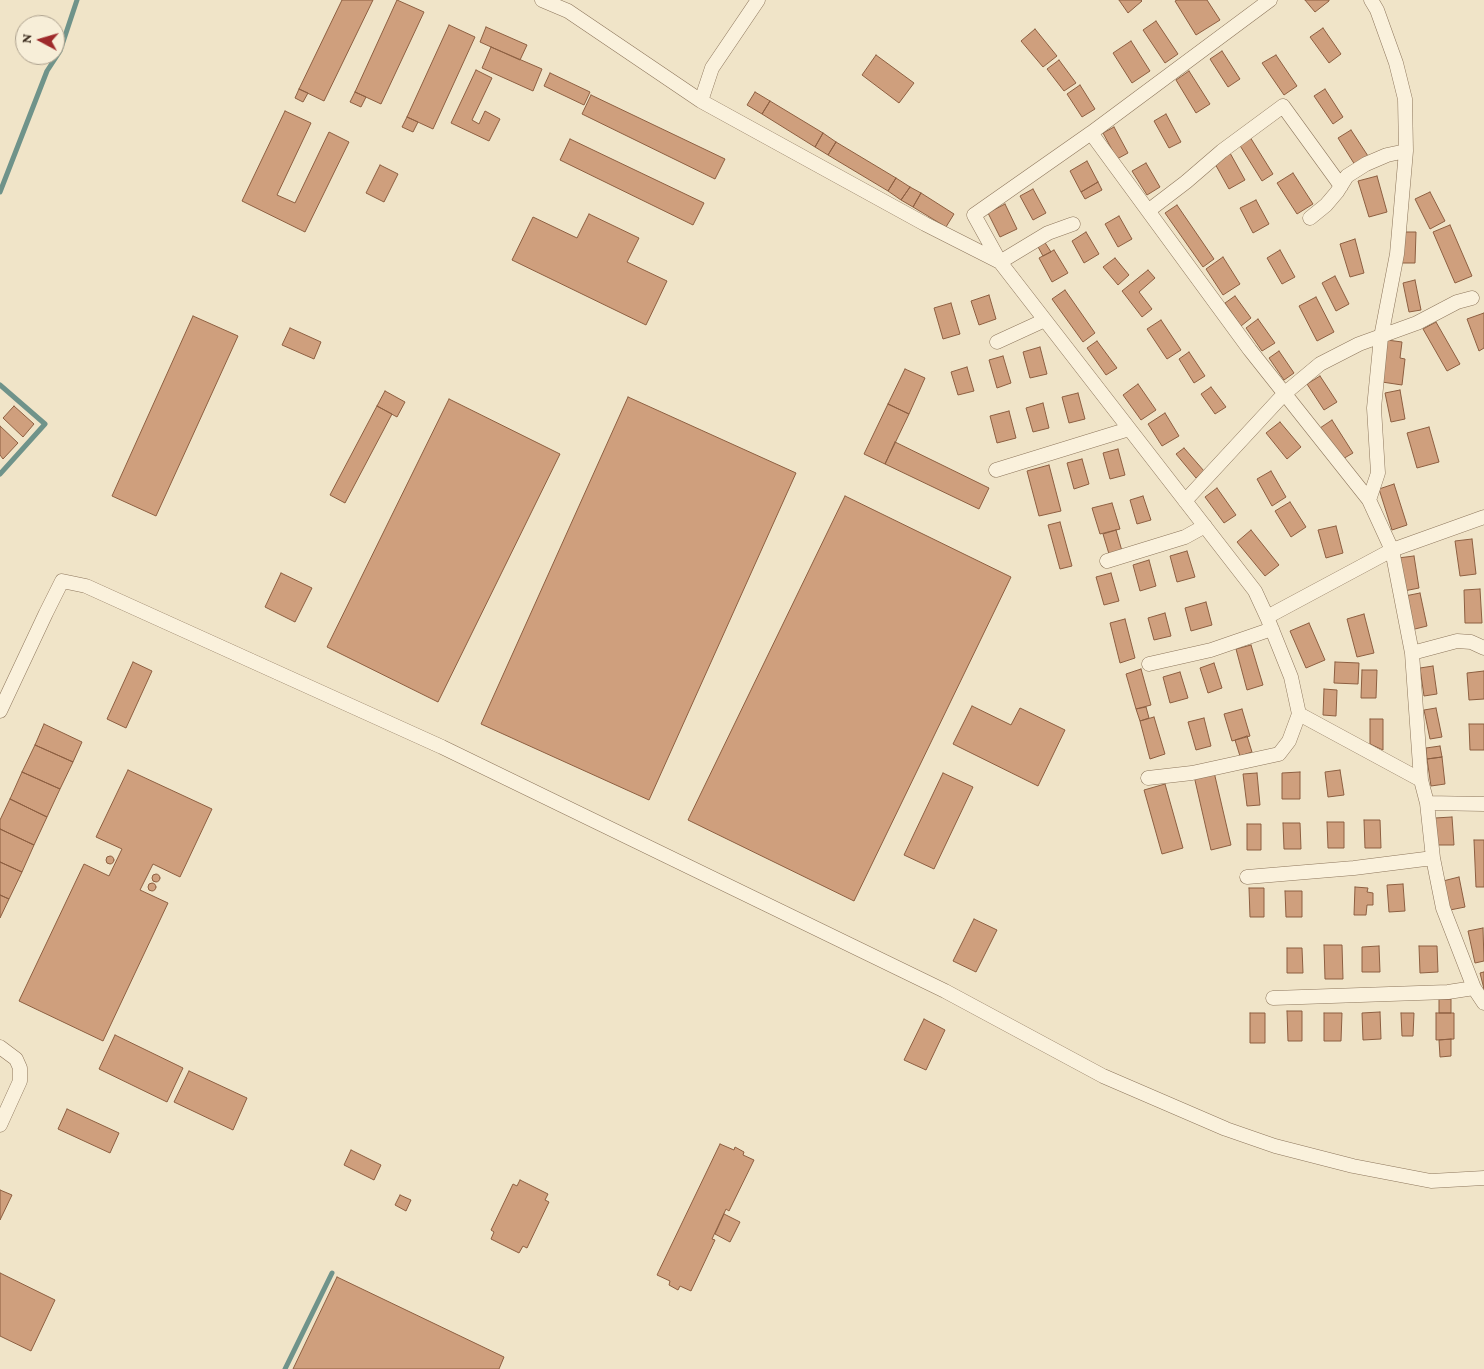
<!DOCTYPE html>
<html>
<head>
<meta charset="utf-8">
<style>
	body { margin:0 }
	#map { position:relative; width:1484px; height:1369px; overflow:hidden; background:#f0e4c8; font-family:"Crimson Pro",serif }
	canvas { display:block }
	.north { position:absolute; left:15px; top:15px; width:50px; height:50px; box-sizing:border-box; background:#f7eed8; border:1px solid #ada18e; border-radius:50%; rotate:276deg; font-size:14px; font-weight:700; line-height:20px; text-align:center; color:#3d2e20 }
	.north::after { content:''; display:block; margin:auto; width:18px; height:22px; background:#9e2a2b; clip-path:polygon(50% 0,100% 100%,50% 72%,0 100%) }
</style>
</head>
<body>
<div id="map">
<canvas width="1484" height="1369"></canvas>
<div class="north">N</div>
</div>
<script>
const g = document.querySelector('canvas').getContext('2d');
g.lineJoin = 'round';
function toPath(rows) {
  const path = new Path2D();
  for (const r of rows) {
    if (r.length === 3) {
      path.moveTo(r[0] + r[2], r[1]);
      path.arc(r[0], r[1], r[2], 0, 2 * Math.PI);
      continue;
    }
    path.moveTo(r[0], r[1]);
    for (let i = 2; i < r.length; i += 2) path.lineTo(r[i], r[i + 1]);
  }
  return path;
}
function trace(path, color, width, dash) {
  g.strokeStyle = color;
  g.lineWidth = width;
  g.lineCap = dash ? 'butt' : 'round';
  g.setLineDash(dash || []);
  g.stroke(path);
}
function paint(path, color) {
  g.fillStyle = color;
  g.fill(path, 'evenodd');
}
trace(toPath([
	[0,192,47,71,60,51,77,0],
	[0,385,45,424,0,474],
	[285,1369,332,1273]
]), '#6f938a', 5);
const building = toPath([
	[342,0,373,0,324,101,299,89,342,0],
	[397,0,424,12,381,104,355,92,397,0],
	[1119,0,1141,0,1142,1,1128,13,1119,0],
	[1177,0,1207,0,1220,20,1196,35,1175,1,1177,0],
	[1305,0,1329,0,1329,1,1315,12,1305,0],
	[1156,21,1178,54,1165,63,1143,30,1156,21],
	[449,25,475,37,433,129,407,117,449,25],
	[486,27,527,45,520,60,480,42,486,27],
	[1323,28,1341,54,1329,63,1310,37,1323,28],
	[1035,29,1057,56,1043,67,1021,41,1035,29],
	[1131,41,1150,71,1132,83,1113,53,1131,41],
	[491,47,542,69,533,91,482,68,491,47],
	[1222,51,1240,79,1228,87,1210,59,1222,51],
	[876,55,914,83,899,103,862,75,876,55],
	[1276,55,1297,86,1284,95,1262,63,1276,55],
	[1059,60,1076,83,1064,91,1047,69,1059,60],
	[476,70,492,78,472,120,479,124,485,111,500,119,489,141,451,123,476,70],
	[1189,71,1210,104,1196,113,1176,80,1189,71],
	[550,73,590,92,584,105,544,86,550,73],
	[1080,85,1095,109,1082,117,1067,94,1080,85],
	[299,89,308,93,303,102,295,98,299,89],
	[1325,89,1343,117,1333,124,1314,96,1325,89],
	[355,92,366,97,361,107,350,102,355,92],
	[755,92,770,101,762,114,747,105,755,92],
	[591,95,725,159,715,179,582,114,591,95],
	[770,101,823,133,815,147,762,114,770,101],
	[285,111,311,123,277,195,295,203,329,132,349,142,305,232,242,201,285,111],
	[1166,114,1181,142,1169,148,1154,121,1166,114],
	[407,117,418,122,413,132,402,127,407,117],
	[1114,127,1128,153,1117,159,1103,133,1114,127],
	[1351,130,1368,156,1355,165,1338,138,1351,130],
	[823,133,836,142,828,155,815,147,823,133],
	[1250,137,1273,174,1262,181,1239,144,1250,137],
	[570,139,704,203,693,225,560,160,570,139],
	[836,142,896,178,888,191,828,155,836,142],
	[1230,153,1245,180,1229,189,1214,162,1230,153],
	[1087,161,1098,182,1081,192,1070,171,1087,161],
	[1146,163,1160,187,1147,195,1132,171,1146,163],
	[380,165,398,174,384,202,366,193,380,165],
	[1293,173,1313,204,1297,214,1277,183,1293,173],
	[1377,176,1387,212,1369,217,1358,181,1377,176],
	[896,178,910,187,901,200,888,191,896,178],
	[1098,182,1102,190,1085,199,1081,192,1098,182],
	[910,187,921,193,913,207,901,200,910,187],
	[1033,189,1046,213,1033,220,1020,196,1033,189],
	[1430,192,1445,221,1430,229,1415,199,1430,192],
	[921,193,954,214,946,227,913,207,921,193],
	[1256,200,1269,224,1253,233,1240,208,1256,200],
	[1005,204,1017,229,1000,237,988,213,1005,204],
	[1177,205,1214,259,1203,267,1165,213,1177,205],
	[589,214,639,238,627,262,667,281,646,325,512,260,533,217,577,238,589,214],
	[1119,216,1132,239,1118,247,1105,224,1119,216],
	[1450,225,1472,276,1455,283,1433,232,1450,225],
	[1086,232,1099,254,1084,263,1072,241,1086,232],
	[1403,232,1416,232,1415,263,1402,263,1403,232],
	[1355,239,1364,273,1350,277,1340,244,1355,239],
	[1044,241,1051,252,1043,256,1037,245,1044,241],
	[1054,250,1068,273,1052,282,1039,258,1054,250],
	[1280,250,1295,277,1282,284,1267,258,1280,250],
	[1223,257,1240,284,1223,295,1206,269,1223,257],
	[1115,258,1129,275,1118,285,1103,267,1115,258],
	[1148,270,1155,278,1139,292,1152,309,1142,317,1122,291,1148,270],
	[1335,276,1349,304,1336,311,1322,283,1335,276],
	[1415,280,1421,310,1409,312,1403,283,1415,280],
	[1065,290,1095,333,1083,342,1052,299,1065,290],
	[989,295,996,319,979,325,971,301,989,295],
	[1235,296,1251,318,1241,326,1225,303,1235,296],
	[1316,297,1334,332,1317,341,1299,306,1316,297],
	[951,303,960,334,943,339,934,308,951,303],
	[1484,313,1484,348,1479,351,1467,319,1484,313],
	[193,316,238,336,156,516,112,496,193,316],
	[1258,319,1275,343,1262,351,1246,328,1258,319],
	[1161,320,1181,350,1167,359,1147,329,1161,320],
	[1436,322,1460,364,1447,371,1423,329,1436,322],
	[290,328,321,342,314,359,282,345,290,328],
	[1387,340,1402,342,1400,358,1405,359,1402,385,1382,382,1387,340],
	[1097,341,1117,368,1106,375,1087,348,1097,341],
	[1040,347,1047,374,1030,378,1023,352,1040,347],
	[1279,351,1294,373,1284,380,1269,358,1279,351],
	[1189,352,1205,376,1194,383,1179,359,1189,352],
	[1003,356,1011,383,997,388,989,360,1003,356],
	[967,367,974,391,958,395,951,372,967,367],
	[905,369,925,378,909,414,888,404,905,369],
	[1320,376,1337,402,1324,410,1307,384,1320,376],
	[1138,384,1156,410,1141,420,1123,395,1138,384],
	[1211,387,1226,407,1215,414,1201,394,1211,387],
	[1400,390,1405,419,1391,422,1385,393,1400,390],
	[385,391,405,402,397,417,377,406,385,391],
	[1078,393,1085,419,1069,423,1062,397,1078,393],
	[628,397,796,473,649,800,481,724,628,397],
	[449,399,560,454,438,702,327,647,449,399],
	[1043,403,1049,428,1033,432,1026,408,1043,403],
	[888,404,909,414,885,464,864,454,888,404],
	[14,406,34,424,23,437,3,418,14,406],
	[377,406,392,414,345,503,330,495,377,406],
	[1009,411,1016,438,997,443,990,416,1009,411],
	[1165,413,1179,436,1162,446,1148,424,1165,413],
	[1332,420,1353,453,1341,460,1320,428,1332,420],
	[1280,422,1301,447,1287,459,1266,433,1280,422],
	[0,426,18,443,3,459,0,455,0,426],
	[1429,427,1439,462,1417,468,1407,433,1429,427],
	[895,442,989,488,979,509,885,464,895,442],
	[1184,448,1204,471,1196,478,1176,454,1184,448],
	[1118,449,1125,475,1110,479,1103,453,1118,449],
	[1082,459,1089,484,1074,489,1067,463,1082,459],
	[1049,465,1061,511,1039,516,1027,471,1049,465],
	[1271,471,1286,497,1272,506,1257,479,1271,471],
	[1394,484,1407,525,1392,530,1379,489,1394,484],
	[1217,488,1236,515,1224,523,1205,497,1217,488],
	[845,496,1011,577,854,901,688,820,845,496],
	[1143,496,1151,520,1137,524,1130,500,1143,496],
	[1290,502,1306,527,1291,537,1275,511,1290,502],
	[1112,503,1120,529,1100,534,1092,508,1112,503],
	[1060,522,1072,566,1060,569,1048,525,1060,522],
	[1336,526,1343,553,1326,558,1318,530,1336,526],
	[1116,530,1122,551,1109,554,1103,534,1116,530],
	[1251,530,1279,565,1265,576,1237,542,1251,530],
	[1472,539,1476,574,1460,576,1455,541,1472,539],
	[1187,551,1195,577,1177,582,1170,556,1187,551],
	[1414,556,1419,588,1404,591,1398,558,1414,556],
	[1149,560,1156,586,1140,591,1133,565,1149,560],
	[281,573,312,588,295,622,265,607,281,573],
	[1111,573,1119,601,1104,605,1096,577,1111,573],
	[1480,589,1482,623,1465,623,1464,590,1480,589],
	[1420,593,1427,626,1411,630,1405,596,1420,593],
	[1206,602,1212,625,1191,631,1185,608,1206,602],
	[1165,613,1171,636,1154,640,1148,618,1165,613],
	[1364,614,1374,653,1357,657,1347,619,1364,614],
	[1125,619,1135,658,1120,663,1110,623,1125,619],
	[1309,623,1325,660,1306,668,1290,631,1309,623],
	[1251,645,1263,685,1247,690,1236,649,1251,645],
	[133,662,152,671,126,728,107,719,133,662],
	[1335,662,1359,663,1358,684,1334,683,1335,662],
	[1214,663,1222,688,1208,693,1200,668,1214,663],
	[1433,666,1437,694,1424,696,1420,668,1433,666],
	[1141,669,1151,705,1136,709,1126,674,1141,669],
	[1362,670,1377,670,1376,698,1361,698,1362,670],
	[1484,671,1484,699,1469,700,1467,673,1484,671],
	[1180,672,1188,698,1170,703,1163,677,1180,672],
	[1324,689,1337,690,1336,716,1323,715,1324,689],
	[972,706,1011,725,1020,708,1065,730,1038,786,953,744,972,706],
	[1146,707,1149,718,1140,721,1136,709,1146,707],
	[1436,708,1442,737,1430,739,1424,710,1436,708],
	[1242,709,1250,736,1232,741,1224,714,1242,709],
	[1154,717,1165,754,1150,759,1140,721,1154,717],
	[1204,718,1211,746,1196,750,1188,722,1204,718],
	[1370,719,1383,719,1383,750,1370,744,1370,719],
	[44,724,82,742,73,762,35,745,44,724],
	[1469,724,1484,724,1484,750,1470,750,1469,724],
	[1247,736,1252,752,1240,756,1235,740,1247,736],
	[35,745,73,762,60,789,22,772,35,745],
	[1440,746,1442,757,1427,759,1426,748,1440,746],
	[1442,757,1445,784,1431,786,1427,759,1442,757],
	[128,770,212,809,180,877,153,864,140,890,168,903,103,1041,19,1001,84,864,109,876,122,849,96,837,128,770],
	[1340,770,1344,795,1328,797,1325,772,1340,770],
	[22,772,60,789,47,817,10,799,22,772],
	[1214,772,1231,845,1211,850,1194,776,1214,772],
	[1300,772,1300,799,1282,799,1282,773,1300,772],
	[943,773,973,787,934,869,904,855,943,773],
	[1257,773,1260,805,1247,806,1243,774,1257,773],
	[1165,784,1183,848,1162,854,1144,790,1165,784],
	[10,799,47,817,34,845,0,829,0,820,10,799],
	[1452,817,1454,845,1437,845,1435,818,1452,817],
	[1364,820,1380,820,1381,848,1365,848,1364,820],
	[1327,822,1344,822,1344,848,1328,848,1327,822],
	[1283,823,1300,823,1301,849,1284,849,1283,823],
	[1247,824,1261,824,1261,850,1247,850,1247,824],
	[0,829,34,845,22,872,0,862,0,829],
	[1474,840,1484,840,1484,887,1476,887,1474,840],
	[110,860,4],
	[0,862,22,872,9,899,0,895,0,862],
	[156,878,4],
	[1459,877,1465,907,1450,910,1443,881,1459,877],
	[152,887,4],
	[1403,884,1405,911,1389,912,1387,885,1403,884],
	[1355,887,1368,888,1367,892,1373,893,1373,905,1367,905,1366,915,1354,915,1355,887],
	[1249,888,1264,888,1264,917,1250,917,1249,888],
	[1285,891,1302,891,1302,917,1286,917,1285,891],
	[0,895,9,899,0,918,0,895],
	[974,919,997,930,976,972,953,961,974,919],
	[1483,928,1484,961,1475,963,1468,931,1483,928],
	[1324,945,1342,945,1343,979,1325,979,1324,945],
	[1379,946,1380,972,1362,972,1362,947,1379,946],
	[1419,946,1437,946,1438,972,1420,973,1419,946],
	[1287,948,1302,948,1303,973,1287,973,1287,948],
	[1484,972,1484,989,1480,973,1484,972],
	[1439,999,1451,999,1451,1013,1439,1013,1439,999],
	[1287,1011,1302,1011,1302,1041,1288,1041,1287,1011],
	[1380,1012,1381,1039,1363,1040,1362,1013,1380,1012],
	[1250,1013,1265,1013,1265,1043,1250,1043,1250,1013],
	[1324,1013,1342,1013,1341,1041,1324,1041,1324,1013],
	[1401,1013,1414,1013,1413,1036,1402,1036,1401,1013],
	[1436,1013,1454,1013,1454,1039,1436,1040,1436,1013],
	[924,1019,945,1030,926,1070,904,1060,924,1019],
	[115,1035,183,1068,167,1102,99,1069,115,1035],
	[1451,1039,1451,1056,1440,1057,1439,1040,1451,1039],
	[189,1071,247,1098,233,1130,174,1102,189,1071],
	[67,1109,119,1133,110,1153,58,1129,67,1109],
	[720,1144,734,1150,735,1147,744,1152,743,1155,754,1160,729,1211,726,1209,712,1239,715,1240,691,1291,680,1286,678,1290,669,1285,670,1281,657,1275,720,1144],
	[351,1150,381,1165,374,1180,344,1165,351,1150],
	[520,1180,548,1194,545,1200,549,1202,527,1248,523,1246,519,1253,491,1239,494,1232,491,1230,513,1184,517,1186,520,1180],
	[0,1190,12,1195,0,1220,0,1190],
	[400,1195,411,1200,406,1211,395,1205,400,1195],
	[724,1214,740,1222,730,1242,715,1234,724,1214],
	[0,1273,55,1300,31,1351,0,1336,0,1273],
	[337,1277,504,1357,499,1369,293,1369,337,1277]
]);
paint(building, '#cf9f7d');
trace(building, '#8d5f41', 1);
const street = toPath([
	[542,0,568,11,701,101,925,224,1000,262,1048,233,1073,224],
	[701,101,712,68,758,0],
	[1091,133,1270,0],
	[1148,211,1186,182,1222,151,1283,106,1341,186],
	[1310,218,1326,205,1337,192,1347,176,1366,164,1387,155,1406,151],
	[997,342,1045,320],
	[996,470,1129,429],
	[1369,500,1378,473,1374,408,1381,337,1397,254,1406,151,1405,99,1396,63,1377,10,1371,0],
	[1185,501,1284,394,1320,364,1359,344,1417,323,1457,302,1472,298],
	[1484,517,1392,550,1267,617,1255,591,1000,262,974,215,1091,133,1250,350,1369,500,1392,550,1412,653,1421,780,1427,803,1433,858,1443,908,1474,988,1484,1003],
	[1107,561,1185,537,1205,526],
	[1412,653,1457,641,1471,642,1484,648],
	[1149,664,1211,650,1272,629],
	[0,711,46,613,62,581,86,586,442,747,945,991,1103,1076,1226,1129,1275,1146,1353,1166,1431,1181,1484,1178],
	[1299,714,1421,780],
	[1148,778,1192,773,1279,754,1289,741,1299,714,1291,677,1267,617],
	[1427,803,1484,804],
	[1247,877,1354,868,1433,858],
	[1273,998,1448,992,1474,988],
	[0,1047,16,1059,20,1068,20,1081,0,1125]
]);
trace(street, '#8d765c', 15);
trace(street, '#faf1dc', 14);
</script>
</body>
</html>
